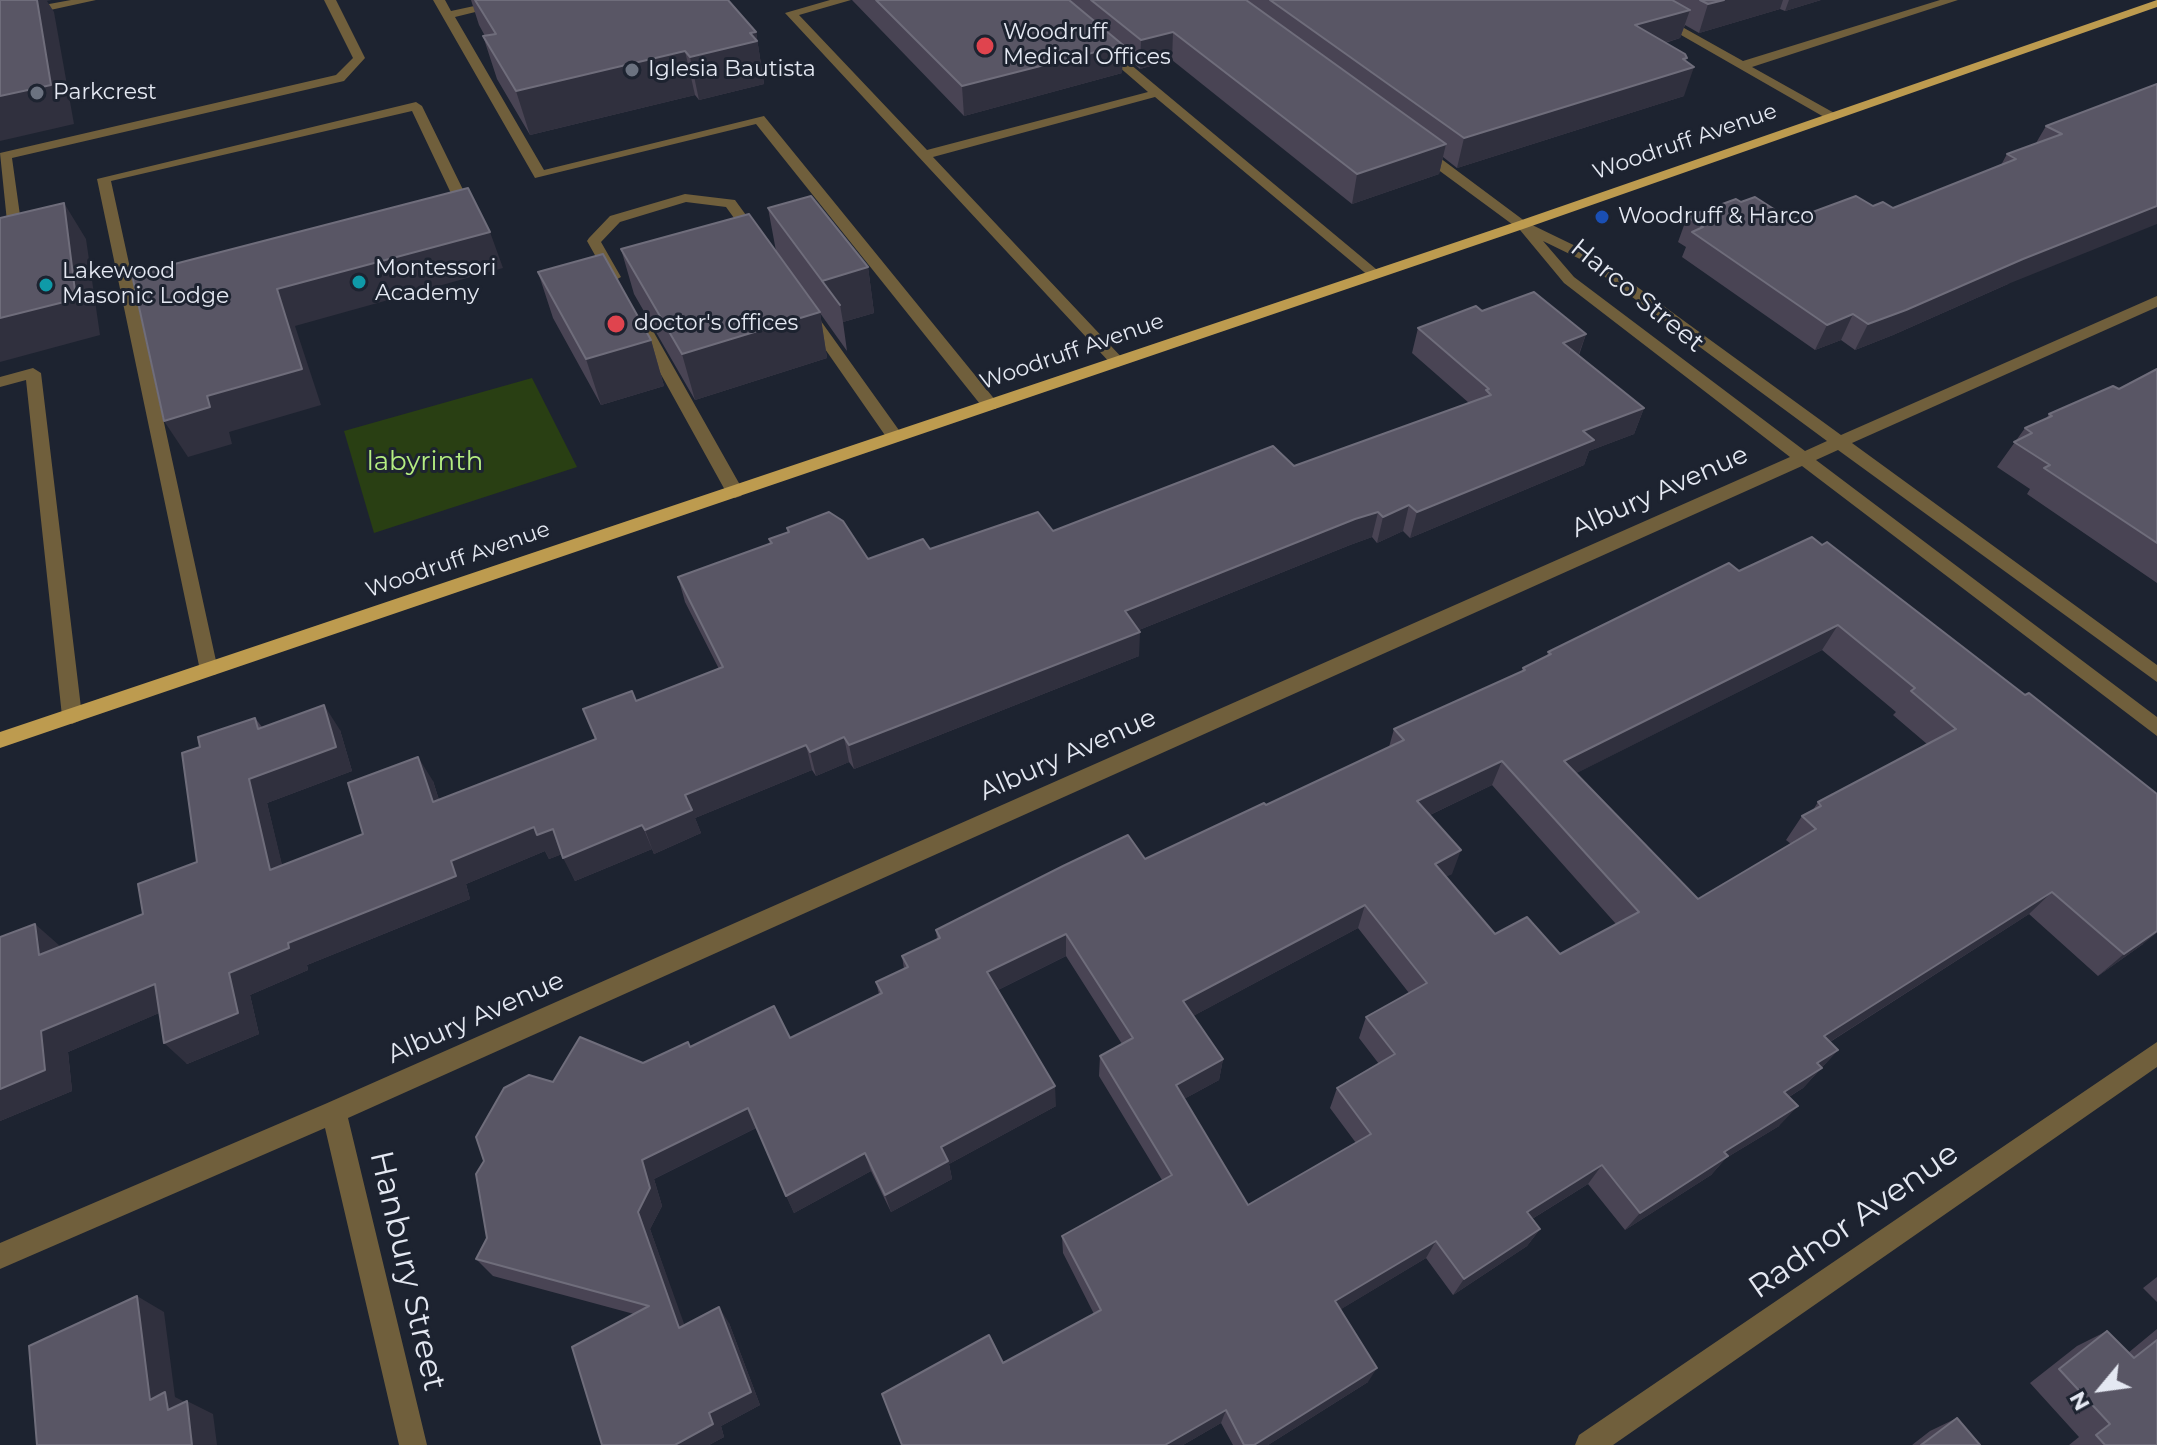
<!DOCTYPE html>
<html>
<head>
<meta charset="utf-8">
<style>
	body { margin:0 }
	#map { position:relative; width:2157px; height:1445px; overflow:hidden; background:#1d2330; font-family:Montserrat,sans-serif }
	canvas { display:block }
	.north { position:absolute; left:2061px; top:1349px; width:80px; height:80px; -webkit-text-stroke:6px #1d2330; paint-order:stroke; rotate:241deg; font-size:22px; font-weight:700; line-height:32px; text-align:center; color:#e4e8f2 }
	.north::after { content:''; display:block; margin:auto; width:28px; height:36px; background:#e4e8f2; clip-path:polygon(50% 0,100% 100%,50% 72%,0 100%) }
</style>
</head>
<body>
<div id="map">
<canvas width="2157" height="1445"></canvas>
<div class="north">N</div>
</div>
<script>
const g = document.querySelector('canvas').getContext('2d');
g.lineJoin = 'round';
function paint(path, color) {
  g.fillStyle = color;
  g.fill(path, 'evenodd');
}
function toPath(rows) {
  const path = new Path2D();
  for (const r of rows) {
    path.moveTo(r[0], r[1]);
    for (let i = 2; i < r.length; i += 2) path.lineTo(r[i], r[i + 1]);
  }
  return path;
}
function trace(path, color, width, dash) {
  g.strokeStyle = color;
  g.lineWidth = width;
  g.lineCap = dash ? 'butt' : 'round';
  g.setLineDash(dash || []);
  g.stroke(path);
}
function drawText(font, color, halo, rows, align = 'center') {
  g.font = font + ' Montserrat,sans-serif';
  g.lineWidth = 6;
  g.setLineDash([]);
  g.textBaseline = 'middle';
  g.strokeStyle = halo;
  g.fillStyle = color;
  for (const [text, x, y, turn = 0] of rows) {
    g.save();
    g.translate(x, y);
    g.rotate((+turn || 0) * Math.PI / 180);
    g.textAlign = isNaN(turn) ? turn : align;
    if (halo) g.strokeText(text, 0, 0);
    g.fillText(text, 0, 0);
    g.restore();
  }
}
paint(toPath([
	[532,378,577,467,374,533,344,431]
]), '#293f13');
paint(toPath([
	[71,0,96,0,0,21,0,13,71,0],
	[324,0,336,0,365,58,344,81,12,158,24,244,0,252,0,244,9,241,0,153,336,75,353,58,324,0],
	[433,0,445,0,451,11,502,0,524,0,455,17,544,170,764,116,996,401,996,409,984,409,756,124,535,178,433,0],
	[830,0,851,0,799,15,927,150,1148,92,1096,47,1106,44,1382,274,1380,277,1370,277,1155,97,933,157,1126,362,1118,367,1112,365,785,13,830,0],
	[1620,0,1634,0,1743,61,1940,0,1958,0,1752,67,1836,114,1837,117,1831,121,1620,0],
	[416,102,422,106,472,208,470,211,456,214,449,210,457,206,412,111,111,181,135,291,162,284,169,288,137,299,218,670,215,675,201,675,97,179,416,102],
	[1414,146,1424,146,1526,222,1592,254,1841,435,2157,296,2157,307,1852,443,2157,665,2157,682,1838,450,1816,460,2157,717,2157,736,1802,466,348,1118,427,1445,399,1445,325,1128,0,1269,0,1243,325,1104,1790,457,1564,283,1520,230,1414,152,1414,146],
	[1543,241,1582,260,1827,441,1805,451,1574,277,1543,241],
	[685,194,735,200,762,237,750,240,726,207,686,202,620,222,601,242,621,277,614,281,609,280,587,241,589,238,610,216,685,194],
	[808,308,813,310,901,433,901,441,889,441,800,313,808,308],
	[640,317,648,322,744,492,741,496,735,498,726,492,632,322,640,317],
	[33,368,41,373,82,716,79,721,72,724,65,721,62,716,26,380,0,387,0,377,33,368],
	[2157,1042,2157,1067,1613,1445,1575,1445,1579,1435,2157,1042]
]), '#705f3c');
paint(toPath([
	[2157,0,2157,7,1526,228,0,748,0,732,1516,222,2157,0]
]), '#bd9b4f');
paint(toPath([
	[471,0,728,0,756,32,764,84,699,100,695,95,530,135,497,79,483,36,485,36,479,25],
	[852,0,1821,0,1785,11,1780,9,1699,33,1685,25,1680,38,1665,43,1686,61,1684,96,1457,168,1443,157,1439,174,1352,204,1172,60,1140,69,1123,54,1122,73,964,116],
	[2157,84,2008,284,1893,335,1855,350,1841,340,1815,350,1682,257,1686,247,1678,242,1687,217,1741,202,1791,220,1873,206,1893,208,2001,165,2007,154,2036,143,2046,126],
	[768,208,868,267,874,313,843,322,847,351,820,313,827,358,695,400,634,294,621,249,776,251],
	[538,272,651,340,664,386,601,405,553,318],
	[1482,311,1586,334,1579,355,1644,408,1634,434,1589,451,1584,465,1410,538,1403,531,1377,543,1372,537,1350,545,1139,630,1139,656,854,769,849,762,816,776,812,770,695,818,701,833,654,854,652,849,575,881,562,854,549,859,545,851,466,884,470,899,307,965,308,970,250,995,259,1034,187,1064,159,1013,68,1052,72,1091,0,1121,0,937,60,947,143,914,197,862,200,747,255,718,262,727,340,730,352,771,267,803,282,866,363,834,433,781,439,800,596,739,636,701,719,669,685,602,678,577,770,544,769,539,788,532,787,528,868,559,1053,531,1294,466,1469,403,1412,353,1418,328],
	[2157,369,2157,583,2027,494,2030,489,1997,467,2025,428,2046,419,2049,414,2119,389],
	[1812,537,2143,944,2098,976,2029,914,1830,1042,1838,1050,1803,1088,1789,1097,1779,1126,1726,1158,1711,1175,1625,1230,1588,1184,1532,1219,1540,1229,1527,1246,1453,1295,1426,1258,1341,1309,1368,1382,1268,1445,1233,1445,1221,1423,1183,1445,902,1445,1003,1363,1094,1314,1063,1253,1062,1236,1162,1180,1099,1076,1100,1056,1122,1044,1066,956,998,990,1056,1106,949,1164,952,1179,891,1212,871,1171,794,1213,756,1128,654,1179,662,1206,650,1229,684,1326,729,1323,760,1405,721,1426,724,1437,709,1445,602,1445,634,1314,493,1276,476,1259,487,1238,553,1082,643,1063,690,1047,790,1038,879,994,876,982,904,969,902,956,937,939,936,930,1145,859,1266,805,1389,747,1394,729,1522,671,1523,668,1547,657,1548,652,1739,571],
	[1822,650,1896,712,1893,715,1927,744,1818,802,1813,810,1802,816,1786,840,1791,844,1698,899,1576,773],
	[1492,785,1616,924,1560,954,1495,934,1446,876,1452,874,1430,815],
	[1358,928,1409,993,1366,1017,1359,1038,1379,1064,1337,1088,1330,1108,1356,1143,1248,1205,1184,1099,1219,1080,1223,1059,1193,1016],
	[2157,1277,2157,1302,2143,1288],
	[2157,1329,2157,1445,2069,1445,2079,1437,2030,1383,2077,1346,2107,1331,2128,1353],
	[1957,1418,1980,1445,1912,1445,1930,1431]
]), '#494454');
paint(toPath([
	[0,0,52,0,47,1,54,12,74,124,0,141],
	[1724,0,1783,0,1780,9,1699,33,1708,4],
	[1789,0,1821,0,1785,11],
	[1690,10,1680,38,1626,54,1635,25],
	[756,32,764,84,699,100,690,57],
	[1173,32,1172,60,1140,69,1141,40],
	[1123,45,1122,73,964,116,962,86],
	[685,51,695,95,530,135,516,91],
	[1687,58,1683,70,1694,67,1684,96,1457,168,1464,138],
	[1446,144,1439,174,1352,204,1357,174],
	[64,203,86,239,100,335,0,362,0,318],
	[2157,206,2157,224,2008,284,1893,335,1855,350,1868,324,2023,259],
	[490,232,503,268,295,326,321,405,229,432,232,444,188,457,164,421,207,396,277,289],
	[868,267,874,313,843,322,840,305,822,281],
	[820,312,827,358,695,400,682,354],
	[1853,314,1841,340,1815,350,1827,325],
	[1586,334,1577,359,1563,343],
	[651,340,664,386,601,405,586,359],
	[1644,408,1634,434,1589,451,1584,465,1410,538,1417,512,1583,431],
	[1409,505,1403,531,1377,543,1383,517],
	[1378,512,1372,537,1350,545,1124,636,1125,611,1355,519],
	[1838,625,1822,650,1553,785,1564,761],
	[1140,632,1139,656,854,769,849,745],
	[324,705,340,730,352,771,267,803,289,893,270,870,249,779],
	[844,737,849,762,816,776,810,752],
	[806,745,812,770,695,818,701,833,654,854,645,830,685,795],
	[418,757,433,781,447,826,433,802],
	[1502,761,1492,785,1409,825,1417,801],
	[642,825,652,849,575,881,563,858],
	[534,827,553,829,565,853,549,859,545,851,466,884,470,899,307,965,308,970,250,995,259,1034,187,1064,164,1043,229,973,451,861],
	[1461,850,1452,874,1427,886,1435,864],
	[2052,892,2029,914,1806,1057,1824,1036],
	[1365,905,1358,928,1180,1023,1183,1001],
	[35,924,60,946,65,977,39,955],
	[2157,931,2157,933,2143,944,2098,976,2124,954],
	[1066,934,1066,956,990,994,987,972],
	[155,984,178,1005,68,1052,72,1091,0,1121,0,1089,41,1031],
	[1838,1050,1803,1088,1766,1111,1784,1092,1817,1063],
	[1223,1059,1219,1080,1173,1105,1176,1085],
	[1055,1086,1056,1106,949,1164,952,1179,891,1212,885,1195,941,1147],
	[1798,1106,1779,1126,1726,1158,1711,1175,1625,1230,1640,1213,1724,1152],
	[748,1108,756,1128,654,1179,662,1206,650,1229,691,1343,679,1328,638,1212,642,1160],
	[865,1153,871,1171,794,1213,786,1196],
	[1602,1165,1588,1184,1514,1230,1527,1212],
	[1540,1229,1527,1246,1453,1295,1464,1279],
	[1436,1241,1426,1258,1328,1317,1335,1301],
	[137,1296,164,1312,175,1397,187,1403,187,1401,213,1414,217,1445,192,1445,150,1400],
	[719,1307,729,1323,760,1405,721,1426,724,1437,709,1445,675,1445,709,1413],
	[1377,1368,1368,1382,1268,1445,1254,1445],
	[1226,1410,1221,1423,1183,1445,1165,1445]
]), '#30303e');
const building = toPath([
	[0,0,37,0,51,85,0,96,0,0],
	[475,0,728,0,756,32,750,33,757,41,690,57,685,51,516,91,483,36,496,34,475,0],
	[876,0,1069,0,1123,45,962,86,876,0],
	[1091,0,1246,0,1446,144,1357,174,1173,32,1141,40,1091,0],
	[1270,0,1672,0,1690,10,1635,25,1685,54,1687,58,1683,59,1694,67,1464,138,1270,0],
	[1700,0,1724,0,1708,4,1700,0],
	[2157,84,2157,206,2023,259,1906,310,1868,324,1853,314,1827,325,1692,232,1703,227,1687,217,1736,199,1741,202,1755,197,1791,220,1856,196,1873,206,1883,202,1893,208,2016,159,2007,154,2062,134,2046,126,2157,84],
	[468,188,490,232,277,289,302,369,207,396,210,407,164,421,132,275,468,188],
	[811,196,868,267,822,281,840,305,768,208,811,196],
	[64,203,76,299,0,318,0,218,64,203],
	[749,214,820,312,682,354,621,249,749,214],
	[603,254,651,340,586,359,538,272,603,254],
	[1534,292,1586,334,1563,343,1644,408,1583,431,1594,440,1417,512,1409,505,1383,517,1378,512,1355,519,1125,611,1140,632,849,745,844,737,810,752,806,745,685,795,692,810,645,830,642,825,563,858,553,829,537,835,534,827,451,861,456,876,288,943,289,948,229,973,238,1013,164,1043,155,984,41,1031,45,1070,0,1089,0,937,35,924,39,955,143,914,138,884,197,862,182,753,200,747,198,737,255,718,258,729,324,705,336,747,249,779,270,870,363,834,348,783,418,757,433,802,596,739,583,709,632,691,636,701,723,667,678,577,772,543,769,539,789,532,787,528,829,512,843,521,868,559,923,539,930,549,1038,512,1053,531,1273,446,1294,466,1491,395,1486,390,1489,389,1418,328,1476,306,1482,311,1534,292],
	[2157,369,2157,543,2044,468,2050,465,2014,442,2032,433,2025,428,2052,416,2049,414,2113,386,2119,389,2157,369],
	[1812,537,1822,545,1827,542,2025,695,2029,693,2157,794,2157,931,2124,954,2052,892,1824,1036,1838,1050,1817,1063,1822,1068,1784,1092,1798,1106,1724,1152,1728,1156,1640,1213,1602,1165,1527,1212,1540,1229,1464,1279,1436,1241,1335,1301,1377,1368,1254,1445,1244,1445,1226,1410,1165,1445,902,1445,882,1394,989,1335,1003,1363,1101,1310,1062,1236,1172,1175,1100,1056,1133,1038,1066,934,987,972,1055,1086,941,1147,948,1161,885,1195,865,1153,786,1196,748,1108,642,1160,650,1188,638,1212,679,1328,719,1307,751,1392,709,1413,713,1424,675,1445,602,1445,572,1347,649,1306,476,1259,487,1238,476,1174,484,1161,476,1137,504,1088,529,1075,553,1082,580,1037,643,1063,688,1042,690,1047,774,1006,790,1038,882,993,876,982,908,967,902,956,940,938,936,930,1063,866,1128,835,1145,859,1264,803,1266,805,1404,740,1394,729,1525,670,1523,668,1551,654,1548,652,1729,563,1739,571,1812,537],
	[1838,625,1915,688,1911,691,1956,729,1818,802,1821,806,1802,816,1816,829,1698,899,1564,761,1838,625],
	[1502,761,1639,912,1560,954,1527,917,1495,934,1435,864,1461,850,1417,801,1502,761],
	[1365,905,1427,983,1366,1017,1395,1054,1337,1088,1371,1134,1248,1205,1176,1085,1223,1059,1183,1001,1365,905],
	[137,1296,150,1400,165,1392,168,1410,187,1401,192,1445,37,1445,29,1346,137,1296],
	[2107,1331,2134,1358,2157,1340,2157,1445,2105,1445,2096,1435,2110,1424,2059,1369,2107,1331],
	[1957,1418,1980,1445,1921,1445,1957,1418]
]);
paint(building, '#595665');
trace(building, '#6f6d7b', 2);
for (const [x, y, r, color] of [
	[985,46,10,"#e0444e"],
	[632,70,8,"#6b7280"],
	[37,93,8,"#6b7280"],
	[1602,217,8,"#1a4fb4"],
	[359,282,8,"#0f9aa8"],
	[46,285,8,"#0f9aa8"],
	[616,324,10,"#e0444e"]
]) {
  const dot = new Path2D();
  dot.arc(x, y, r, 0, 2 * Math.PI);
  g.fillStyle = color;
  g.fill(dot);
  trace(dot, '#1d2330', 3);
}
drawText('22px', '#e4e8f2', '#1d2330', [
	["Woodruff",1003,33],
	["Medical Offices",1003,58],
	["Iglesia Bautista",648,70],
	["Parkcrest",53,93],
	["Woodruff & Harco",1618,217],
	["Montessori",375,269],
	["Academy",375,294],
	["Lakewood",62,272],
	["Masonic Lodge",62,297],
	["doctor's offices",634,324]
], 'left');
drawText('22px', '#e4e8f2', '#1d2330', [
	["Woodruff Avenue",1685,142,-19],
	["Woodruff Avenue",1072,352,-19],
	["Woodruff Avenue",458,560,-19]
]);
drawText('26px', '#e4e8f2', '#1d2330', [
	["Harco Street",1637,296,39],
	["Albury Avenue",1660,492,-24],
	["Albury Avenue",1068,755,-24],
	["Albury Avenue",476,1018,-24]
]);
drawText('26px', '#b5ee81', '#1d2330', [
	["labyrinth",425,462]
]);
drawText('32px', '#e4e8f2', '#1d2330', [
	["Radnor Avenue",1854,1221,-35],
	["Hanbury Street",407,1271,77]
]);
</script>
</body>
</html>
